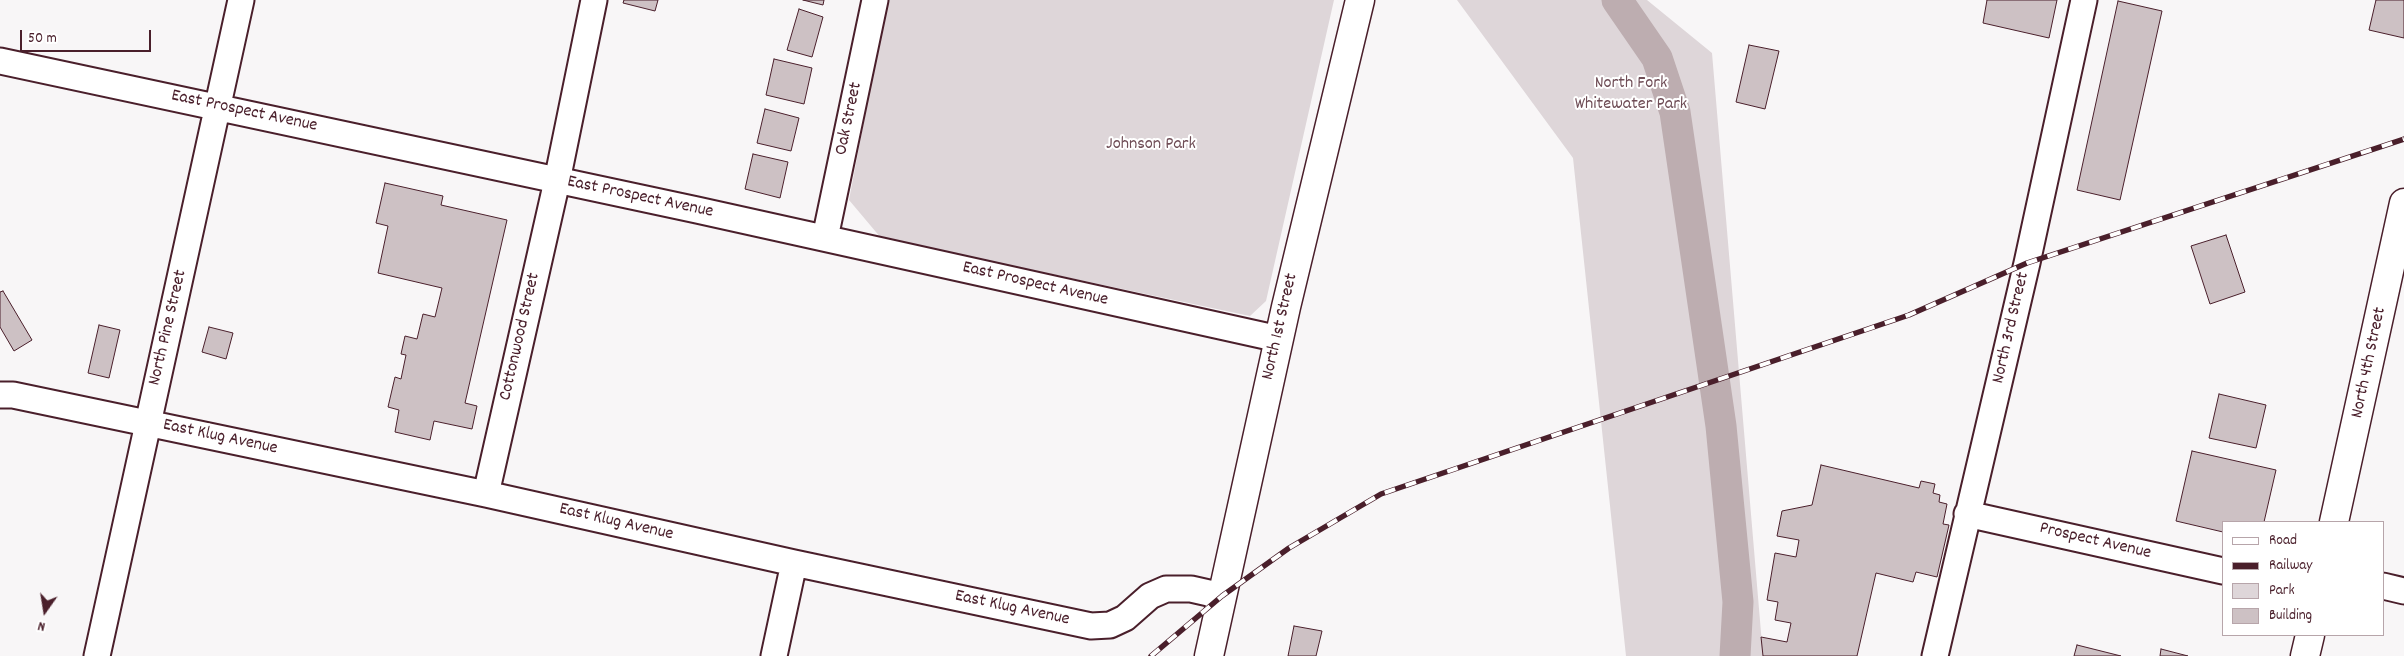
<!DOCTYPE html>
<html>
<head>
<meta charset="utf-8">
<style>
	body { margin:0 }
	#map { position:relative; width:2404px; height:656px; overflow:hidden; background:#f8f6f7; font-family:Dekko,sans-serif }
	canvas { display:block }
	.legend { position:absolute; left:2222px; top:521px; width:162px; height:115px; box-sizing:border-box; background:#fff; border:1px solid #b7a5aa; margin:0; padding:6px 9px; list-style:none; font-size:15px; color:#4a1f2b }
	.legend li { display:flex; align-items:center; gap:10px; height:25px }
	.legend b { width:25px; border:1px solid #b7a5aa }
	.north { position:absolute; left:20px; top:586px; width:50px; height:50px; -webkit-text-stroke:4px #fff; paint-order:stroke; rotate:193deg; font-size:14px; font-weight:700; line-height:20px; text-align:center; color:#4a1f2b }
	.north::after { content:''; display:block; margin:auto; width:18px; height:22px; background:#4a1f2b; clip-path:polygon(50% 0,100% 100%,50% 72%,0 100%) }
	.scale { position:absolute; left:20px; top:30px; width:131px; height:22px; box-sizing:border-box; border:2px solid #4a1f2b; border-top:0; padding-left:6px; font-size:15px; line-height:18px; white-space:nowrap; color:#4a1f2b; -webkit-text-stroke:4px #fff; paint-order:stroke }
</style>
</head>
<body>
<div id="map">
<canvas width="2404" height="656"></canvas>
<ul class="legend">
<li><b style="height:6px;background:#fff"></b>Road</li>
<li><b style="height:6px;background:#4a1f2b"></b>Railway</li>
<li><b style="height:14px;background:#ded6d9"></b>Park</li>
<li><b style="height:14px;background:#cdc1c4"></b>Building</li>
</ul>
<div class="north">N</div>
<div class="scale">50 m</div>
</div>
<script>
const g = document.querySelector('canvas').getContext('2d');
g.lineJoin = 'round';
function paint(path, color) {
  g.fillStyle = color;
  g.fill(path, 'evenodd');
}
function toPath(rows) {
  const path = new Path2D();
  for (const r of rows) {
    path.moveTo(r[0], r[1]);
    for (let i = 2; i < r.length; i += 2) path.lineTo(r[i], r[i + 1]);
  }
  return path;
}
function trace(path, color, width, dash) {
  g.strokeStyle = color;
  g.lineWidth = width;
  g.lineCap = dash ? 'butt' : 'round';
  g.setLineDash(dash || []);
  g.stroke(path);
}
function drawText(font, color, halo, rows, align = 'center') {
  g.font = font + ' Dekko,sans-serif';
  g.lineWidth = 4;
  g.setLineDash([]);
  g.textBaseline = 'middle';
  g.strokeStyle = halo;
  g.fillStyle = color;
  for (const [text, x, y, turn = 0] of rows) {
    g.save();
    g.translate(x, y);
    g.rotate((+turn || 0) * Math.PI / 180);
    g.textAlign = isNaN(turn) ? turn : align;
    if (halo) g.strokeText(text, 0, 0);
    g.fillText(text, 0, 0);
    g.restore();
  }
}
paint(toPath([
	[887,0,1334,0,1266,301,1250,316,881,238,849,200],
	[1457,0,1647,0,1712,53,1763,656,1626,656,1573,158]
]), '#ded6d9');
trace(toPath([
	[1617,0,1657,58,1675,112,1721,426,1738,602,1735,656]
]), '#bdadb0', 31);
const building = toPath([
	[624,0,658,0,655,11,623,3,624,0],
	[803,0,824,0,823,5,803,0],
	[1987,0,2057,0,2049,38,1983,23,1987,0],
	[2376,0,2404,0,2404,38,2369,30,2376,0],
	[2118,1,2162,11,2120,200,2077,190,2118,1],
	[799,9,823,17,812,57,787,50,799,9],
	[1749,45,1779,51,1765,109,1736,102,1749,45],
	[774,59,812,68,804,104,766,95,774,59],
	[765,109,799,118,791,151,757,143,765,109],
	[753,154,788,162,780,198,745,189,753,154],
	[385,183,443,196,441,205,507,220,465,403,477,406,472,429,434,421,430,440,395,432,399,410,388,407,395,377,401,379,406,355,401,354,405,336,417,339,423,314,435,317,442,288,378,273,388,226,376,223,385,183],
	[2226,235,2245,292,2210,304,2191,246,2226,235],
	[3,291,32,340,14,351,0,327,0,292,3,291],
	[99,325,120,330,109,378,88,373,99,325],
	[209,327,233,333,226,359,202,352,209,327],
	[2219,394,2266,405,2256,448,2209,438,2219,394],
	[2192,451,2276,470,2264,522,2223,522,2223,532,2176,521,2192,451],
	[1821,465,1919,488,1921,481,1935,484,1933,493,1940,495,1939,502,1947,504,1943,524,1949,525,1937,577,1916,572,1913,582,1876,573,1857,656,1763,656,1761,637,1787,642,1791,623,1775,620,1778,602,1767,600,1775,553,1796,557,1799,540,1777,536,1782,511,1812,505,1821,465],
	[1294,626,1322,631,1316,656,1288,656,1294,626],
	[2077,645,2121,656,2074,656,2077,645],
	[2161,649,2188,656,2160,656,2161,649]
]);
paint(building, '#cdc1c4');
trace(building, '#4a1f2b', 1);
const minor = toPath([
	[0,61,697,210,1279,339],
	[825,238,875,0],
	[0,395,13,395,486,494,794,563,1091,626,1110,625,1125,618,1150,596,1166,589,1191,589,1222,596],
	[486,494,557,181,594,0],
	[1967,514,2223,571],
	[2383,586,2404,591],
	[97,656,241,0],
	[774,656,794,563],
	[1935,656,2027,263,2084,0]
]);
const major = toPath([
	[2334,522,2404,203],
	[1209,656,1286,307,1360,0],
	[2305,656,2310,635]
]);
trace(minor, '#4a1f2b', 29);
trace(major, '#4a1f2b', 31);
trace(minor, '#fff', 25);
trace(major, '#fff', 28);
const rail = toPath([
	[1151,656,1222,596,1289,548,1381,494,1909,315,2027,263,2404,139]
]);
trace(rail, '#4a1f2b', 5.5);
trace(rail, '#fff', 4, [11]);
drawText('18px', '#6f4d56', '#fff', [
	["North Fork",1631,85],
	["Whitewater Park",1631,106],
	["Johnson Park",1151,146]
]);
drawText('18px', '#4a1f2b', '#fff', [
	["East Prospect Avenue",244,112,12],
	["Oak Street",850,119,-78],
	["East Prospect Avenue",640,198,12],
	["East Prospect Avenue",1035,285,13],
	["North 1st Street",1281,327,-77],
	["North Pine Street",169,328,-77],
	["North 3rd Street",2012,328,-77],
	["Cottonwood Street",521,337,-77],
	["North 4th Street",2370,363,-78],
	["East Klug Avenue",220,438,12],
	["East Klug Avenue",616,523,13],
	["Prospect Avenue",2095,542,13],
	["East Klug Avenue",1012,609,12]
]);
</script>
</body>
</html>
